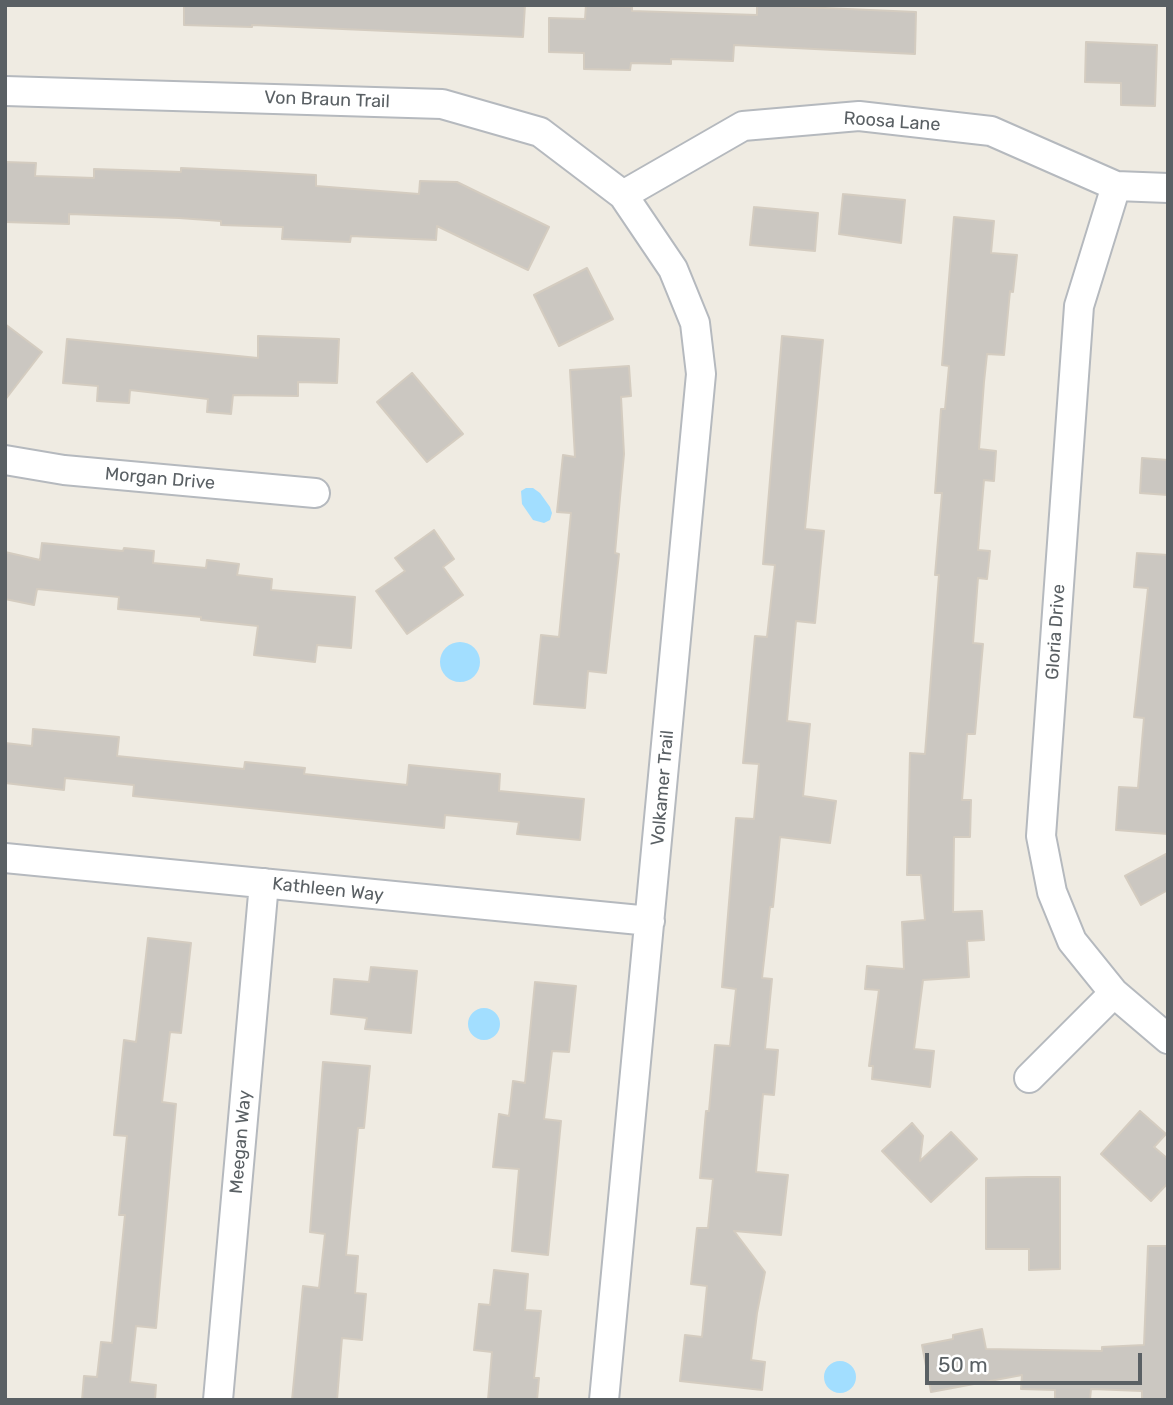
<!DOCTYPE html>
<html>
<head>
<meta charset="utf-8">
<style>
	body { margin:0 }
	#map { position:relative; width:1173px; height:1405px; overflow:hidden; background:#efebe2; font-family:Rubik,sans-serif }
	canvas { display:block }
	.frame { position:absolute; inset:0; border:7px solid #5a6064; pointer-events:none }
	.scale { position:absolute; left:925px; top:1353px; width:217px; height:32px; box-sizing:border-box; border:4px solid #5a6064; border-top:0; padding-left:9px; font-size:21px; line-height:24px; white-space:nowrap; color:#5a6064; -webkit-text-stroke:5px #fff; paint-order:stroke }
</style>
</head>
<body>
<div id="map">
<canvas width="1173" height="1405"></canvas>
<div class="frame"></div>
<div class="scale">50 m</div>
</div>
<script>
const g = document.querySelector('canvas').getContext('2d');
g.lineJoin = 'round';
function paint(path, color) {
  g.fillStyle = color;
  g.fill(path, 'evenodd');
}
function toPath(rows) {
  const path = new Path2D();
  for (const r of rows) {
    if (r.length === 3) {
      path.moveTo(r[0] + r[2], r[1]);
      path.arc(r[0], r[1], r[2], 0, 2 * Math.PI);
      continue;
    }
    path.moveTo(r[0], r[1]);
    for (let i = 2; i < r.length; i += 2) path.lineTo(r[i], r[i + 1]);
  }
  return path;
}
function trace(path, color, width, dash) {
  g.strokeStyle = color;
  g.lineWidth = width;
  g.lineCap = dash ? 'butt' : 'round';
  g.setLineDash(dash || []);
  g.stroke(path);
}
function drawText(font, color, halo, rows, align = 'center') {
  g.font = font + ' Rubik,sans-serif';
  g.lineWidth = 6;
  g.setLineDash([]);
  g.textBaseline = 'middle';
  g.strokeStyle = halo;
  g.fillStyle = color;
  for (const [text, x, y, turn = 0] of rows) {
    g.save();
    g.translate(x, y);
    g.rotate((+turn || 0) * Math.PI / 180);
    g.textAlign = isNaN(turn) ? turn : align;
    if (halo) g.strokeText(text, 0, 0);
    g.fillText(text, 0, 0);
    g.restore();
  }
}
paint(toPath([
	[526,488,533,488,540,493,550,507,552,513,550,520,544,523,533,520,522,504,521,491],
	[460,662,20],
	[484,1024,16],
	[840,1377,16]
]), '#a2deff');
const building = toPath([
	[184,5,525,5,523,37,252,25,252,27,184,25,184,5],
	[586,5,632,7,632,11,757,15,757,5,916,12,915,54,734,45,733,61,671,59,671,64,631,63,630,70,584,69,584,53,549,52,549,18,585,19,586,5],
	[1086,42,1157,45,1155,106,1121,105,1121,83,1085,82,1086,42],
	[5,162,36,163,35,176,94,178,94,169,181,172,181,168,245,171,316,175,316,186,419,194,420,181,457,182,549,227,528,270,437,226,436,240,351,236,350,242,282,239,283,227,221,225,221,221,179,218,69,214,69,224,5,222,5,162],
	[843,194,905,200,901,243,839,234,843,194],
	[754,207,818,213,815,251,750,245,754,207],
	[954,217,994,221,991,253,1017,255,1013,292,1010,291,1004,355,987,354,984,382,979,449,996,451,994,481,984,480,978,550,990,551,987,579,978,578,973,643,983,644,975,734,967,734,962,800,971,800,970,837,954,837,953,912,982,911,984,940,967,941,969,977,923,980,914,1049,934,1051,930,1087,872,1079,873,1066,869,1066,879,990,865,989,867,966,904,969,902,922,925,920,921,875,907,875,910,753,925,754,939,575,935,575,942,493,935,493,941,409,945,409,949,366,942,365,954,217],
	[587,268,613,319,559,346,534,295,587,268],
	[5,324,42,352,5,400,5,324],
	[258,336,339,339,337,383,298,382,298,396,233,395,231,414,207,412,208,399,130,390,129,403,97,401,98,386,63,383,67,339,258,358,258,336],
	[782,336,823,340,805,529,824,531,815,623,796,621,787,721,810,724,803,796,836,801,830,843,780,837,773,907,770,907,762,978,772,979,765,1049,778,1050,774,1095,763,1094,756,1172,788,1175,781,1235,734,1231,765,1272,757,1313,751,1360,765,1362,762,1390,680,1381,685,1335,702,1337,707,1286,691,1284,697,1228,708,1228,713,1179,700,1178,706,1111,709,1111,715,1045,730,1046,736,989,722,987,736,818,754,819,759,764,743,763,755,636,767,637,775,565,763,564,782,336],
	[629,366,631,396,621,397,624,454,615,553,619,554,606,673,588,671,585,708,534,704,541,635,559,637,571,513,557,512,563,455,575,457,570,370,629,366],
	[412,373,463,434,427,462,377,402,412,373],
	[1142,458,1168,460,1168,495,1140,493,1142,458],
	[434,530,454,559,443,567,463,595,407,634,376,591,405,571,395,558,434,530],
	[42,543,123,551,124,548,154,551,153,563,206,568,207,560,239,564,237,575,272,579,271,590,355,597,351,648,317,645,315,662,254,655,258,626,201,620,201,617,118,609,119,597,37,589,34,605,5,599,5,552,40,560,42,543],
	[1137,553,1168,555,1168,834,1116,830,1119,787,1138,788,1144,718,1134,717,1148,588,1134,587,1137,553],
	[33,729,119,737,117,756,244,769,245,762,305,768,304,774,407,785,409,765,500,774,499,791,584,799,580,840,517,834,519,822,445,815,444,828,133,796,134,785,65,778,64,790,5,783,5,743,32,746,33,729],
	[1168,853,1168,890,1141,905,1125,876,1168,853],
	[148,938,191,943,181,1033,170,1032,162,1102,176,1104,156,1328,136,1326,130,1382,156,1385,155,1400,82,1400,84,1376,97,1377,101,1342,112,1343,125,1215,119,1215,127,1136,114,1135,124,1040,136,1042,148,938],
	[371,967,417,971,411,1033,365,1029,367,1018,331,1014,334,979,369,982,371,967],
	[535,982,576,986,569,1052,552,1051,544,1119,561,1121,548,1255,512,1251,519,1169,493,1167,499,1114,509,1116,513,1081,525,1083,535,982],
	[323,1062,370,1066,364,1128,358,1128,346,1255,358,1256,355,1293,366,1294,362,1340,342,1338,337,1400,292,1400,303,1286,319,1288,325,1234,310,1232,323,1062],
	[1140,1111,1166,1134,1154,1147,1168,1159,1168,1183,1151,1201,1101,1154,1140,1111],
	[912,1123,923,1136,920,1161,951,1132,977,1159,931,1202,882,1151,912,1123],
	[1027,1177,1060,1177,1060,1269,1029,1270,1029,1249,986,1249,986,1178,1027,1177],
	[1148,1246,1168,1246,1168,1400,1142,1400,1142,1391,1091,1389,1090,1400,1055,1400,1055,1390,1021,1389,1022,1375,931,1392,922,1345,953,1339,953,1335,982,1329,986,1349,1102,1351,1102,1347,1144,1345,1148,1246],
	[494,1270,528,1274,525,1310,541,1311,534,1378,539,1378,537,1400,488,1400,492,1352,474,1350,479,1304,490,1305,494,1270]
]);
paint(building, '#cbc7c1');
trace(building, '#d4ccc0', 2);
const minor = toPath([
	[5,91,442,104,540,132,623,195,673,269,695,323,701,374,604,1400],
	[1116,186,1079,306,1041,836,1052,892,1072,941,1114,993,1168,1039],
	[623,195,743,126,859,116,991,131,1116,186,1168,188],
	[5,460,64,470,315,493],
	[5,858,650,921],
	[1029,1078,1114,993],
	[218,1400,264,883]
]);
trace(minor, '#b5b9be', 32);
trace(minor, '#fff', 28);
drawText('18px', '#5a6064', '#fff', [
	["Von Braun Trail",327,100,2],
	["Roosa Lane",892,122,4],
	["Morgan Drive",160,479,5],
	["Gloria Drive",1056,632,-86],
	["Volkamer Trail",663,788,-85],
	["Kathleen Way",328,890,6],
	["Meegan Way",241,1142,-85]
]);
</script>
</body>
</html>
